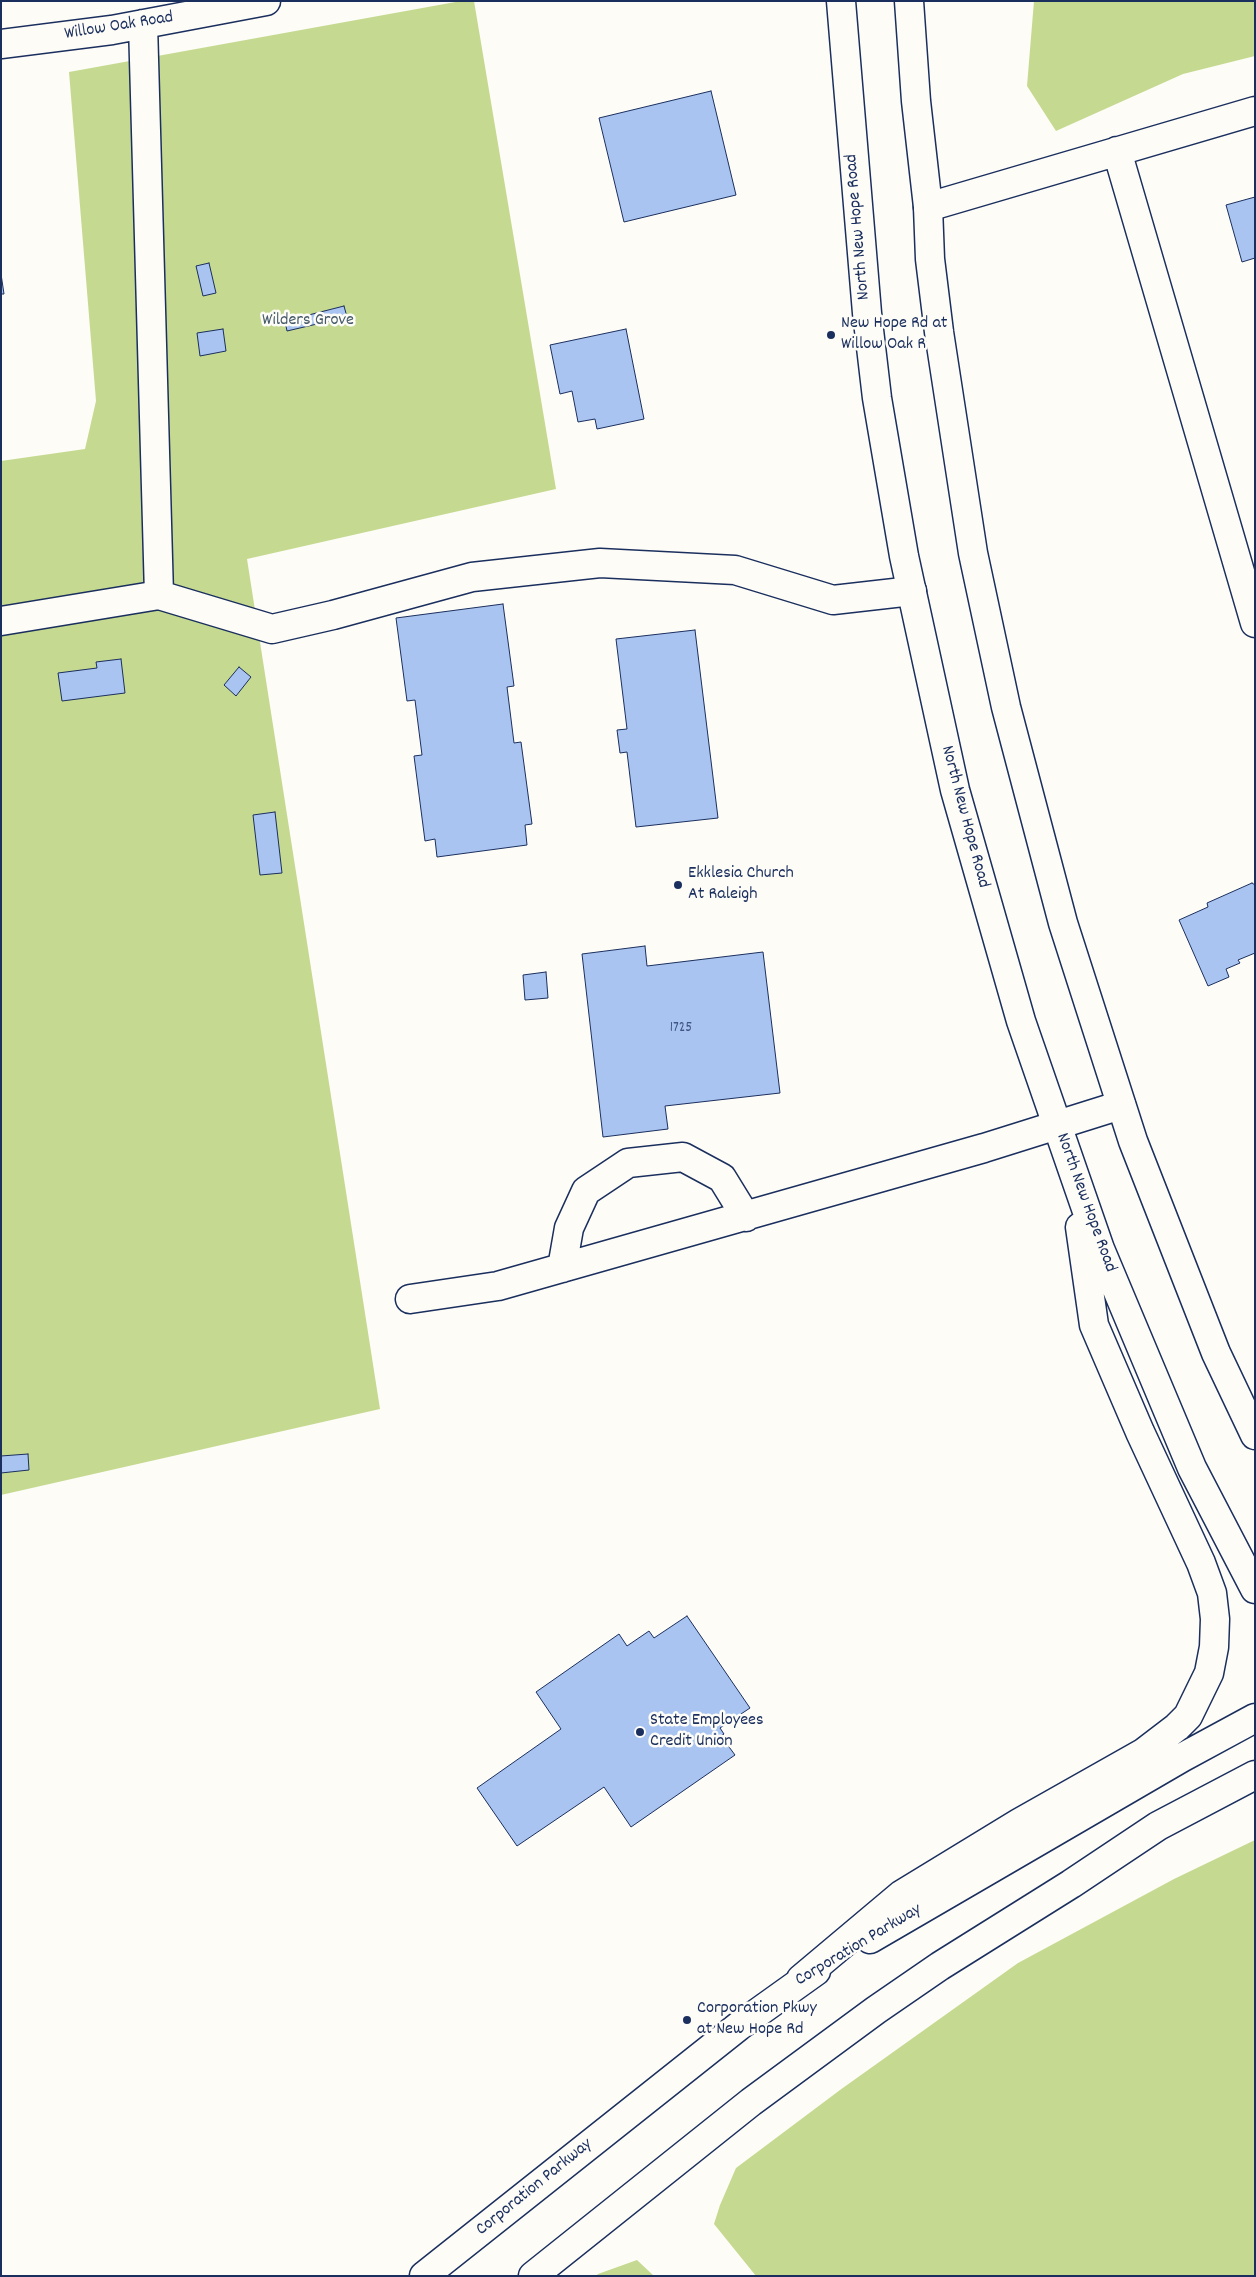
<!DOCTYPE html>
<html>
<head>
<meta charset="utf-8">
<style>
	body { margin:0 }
	#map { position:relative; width:1256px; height:2277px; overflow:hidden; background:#fdfcf7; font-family:Dekko,sans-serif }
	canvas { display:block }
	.frame { position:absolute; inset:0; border:2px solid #1b2f5e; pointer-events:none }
</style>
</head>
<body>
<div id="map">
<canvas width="1256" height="2277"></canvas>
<div class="frame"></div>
</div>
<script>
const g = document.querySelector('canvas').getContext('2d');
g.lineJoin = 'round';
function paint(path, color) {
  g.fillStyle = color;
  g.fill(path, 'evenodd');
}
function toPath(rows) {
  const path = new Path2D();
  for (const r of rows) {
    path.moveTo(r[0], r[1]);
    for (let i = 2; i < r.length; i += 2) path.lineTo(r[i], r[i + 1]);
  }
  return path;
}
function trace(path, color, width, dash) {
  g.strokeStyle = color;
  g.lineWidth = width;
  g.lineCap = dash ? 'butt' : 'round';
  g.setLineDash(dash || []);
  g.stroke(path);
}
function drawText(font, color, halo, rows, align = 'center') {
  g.font = font + ' Dekko,sans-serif';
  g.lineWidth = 5;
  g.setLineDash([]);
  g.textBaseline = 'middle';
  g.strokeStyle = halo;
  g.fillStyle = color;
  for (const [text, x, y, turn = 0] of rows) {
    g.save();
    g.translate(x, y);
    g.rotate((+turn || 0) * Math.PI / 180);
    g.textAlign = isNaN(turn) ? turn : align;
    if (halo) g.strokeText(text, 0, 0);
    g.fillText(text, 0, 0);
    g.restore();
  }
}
paint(toPath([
	[461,1,474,1,556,489,247,559,380,1409,1,1495,1,461,85,449,96,401,69,72],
	[1034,1,1255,1,1255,56,1183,74,1056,131,1027,86],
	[1255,1840,1255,2276,756,2276,714,2224,720,2205,736,2168,840,2090,1018,1963,1174,1879],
	[637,2260,654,2276,596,2276,598,2274]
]), '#c5da90');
const building = toPath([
	[711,91,736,195,624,222,599,118,711,91],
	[1255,197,1255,258,1242,262,1226,205,1255,197],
	[209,263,216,293,203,296,196,266,209,263],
	[1,274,4,294,1,294,1,274],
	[344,306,347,317,287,331,285,321,344,306],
	[223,329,226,351,200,356,197,333,223,329],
	[626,329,644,419,597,429,595,419,578,422,572,391,560,394,550,345,626,329],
	[503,604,514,686,507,687,514,743,521,742,532,824,525,825,527,845,437,857,435,839,425,841,414,756,422,755,415,700,407,701,396,618,503,604],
	[695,630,718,818,636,827,627,752,620,753,617,730,627,729,616,639,695,630],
	[121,659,125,693,62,701,58,673,97,668,96,662,121,659],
	[239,667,251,677,236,696,224,685,239,667],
	[275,812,282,873,260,875,253,815,275,812],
	[1252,883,1255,885,1255,953,1238,960,1240,963,1226,969,1229,977,1208,986,1179,920,1208,907,1207,903,1252,883],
	[645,946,647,966,763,952,780,1093,665,1106,668,1129,603,1137,582,954,645,946],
	[546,972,548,998,525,1000,523,975,546,972],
	[28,1454,29,1470,1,1473,1,1456,28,1454],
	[687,1616,750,1708,720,1728,724,1734,721,1736,735,1755,631,1827,604,1787,517,1846,477,1788,561,1729,536,1692,619,1634,627,1646,649,1631,654,1638,687,1616]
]);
paint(building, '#a9c4f0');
trace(building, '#1b2f5e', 1);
const minor = toPath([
	[143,24,159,595,272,629,333,615,472,577,600,563,735,570,833,600,912,591],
	[1,44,112,30,266,1],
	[1117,151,1255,623],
	[928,207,1255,111],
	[1,621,159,595],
	[562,1268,569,1228,586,1191,628,1163,683,1157,722,1178,746,1217],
	[410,1299,498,1286,984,1148,1121,1105]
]);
const major = toPath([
	[841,1,867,313,877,398,904,556,955,790,1021,1021,1100,1249,1192,1468,1255,1589],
	[909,1,916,101,928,207,930,259,939,332,973,553,1006,707,1063,923,1133,1141,1216,1353,1255,1435],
	[870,1939,1183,1757,1255,1718],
	[801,1979,901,1895,1019,1823,1143,1753,1177,1727,1188,1716,1209,1673,1214,1647,1215,1619,1212,1593,1201,1563,1140,1432,1094,1325,1080,1227],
	[424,2276,739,2026,816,1971],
	[533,2276,751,2102,876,2010,940,1966,1071,1884,1158,1826,1255,1775]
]);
trace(minor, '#1b2f5e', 31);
trace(major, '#1b2f5e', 31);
trace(minor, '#fdfcf7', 28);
trace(major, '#fdfcf7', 28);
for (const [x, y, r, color] of [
	[831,335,5,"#1b2f5e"],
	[678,885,5,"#1b2f5e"],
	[640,1732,5,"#1b2f5e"],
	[687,2020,5,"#1b2f5e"]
]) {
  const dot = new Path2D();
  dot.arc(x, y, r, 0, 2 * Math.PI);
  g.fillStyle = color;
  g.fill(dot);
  trace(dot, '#fdfcf7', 2);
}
drawText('15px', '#3e5482', null, [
	["1725",681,1029]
]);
drawText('18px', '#1b2f5e', '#fdfcf7', [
	["Willow Oak Road",119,27,-9],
	["North New Hope Road",859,227,-95],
	["North New Hope Road",964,817,75],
	["North New Hope Road",1085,1203,70],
	["Corporation Parkway",859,1946,-31],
	["Corporation Parkway",535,2188,-39]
]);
drawText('18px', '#465a6a', '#fdfcf7', [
	["Wilders Grove",308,322]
]);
drawText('18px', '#1b2f5e', '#fdfcf7', [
	["New Hope Rd at",841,325],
	["Willow Oak R",841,346],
	["Ekklesia Church",688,875],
	["At Raleigh",688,896],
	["State Employees",650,1722],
	["Credit Union",650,1743],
	["Corporation Pkwy",697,2010],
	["at New Hope Rd",697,2031]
], 'left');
</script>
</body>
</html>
